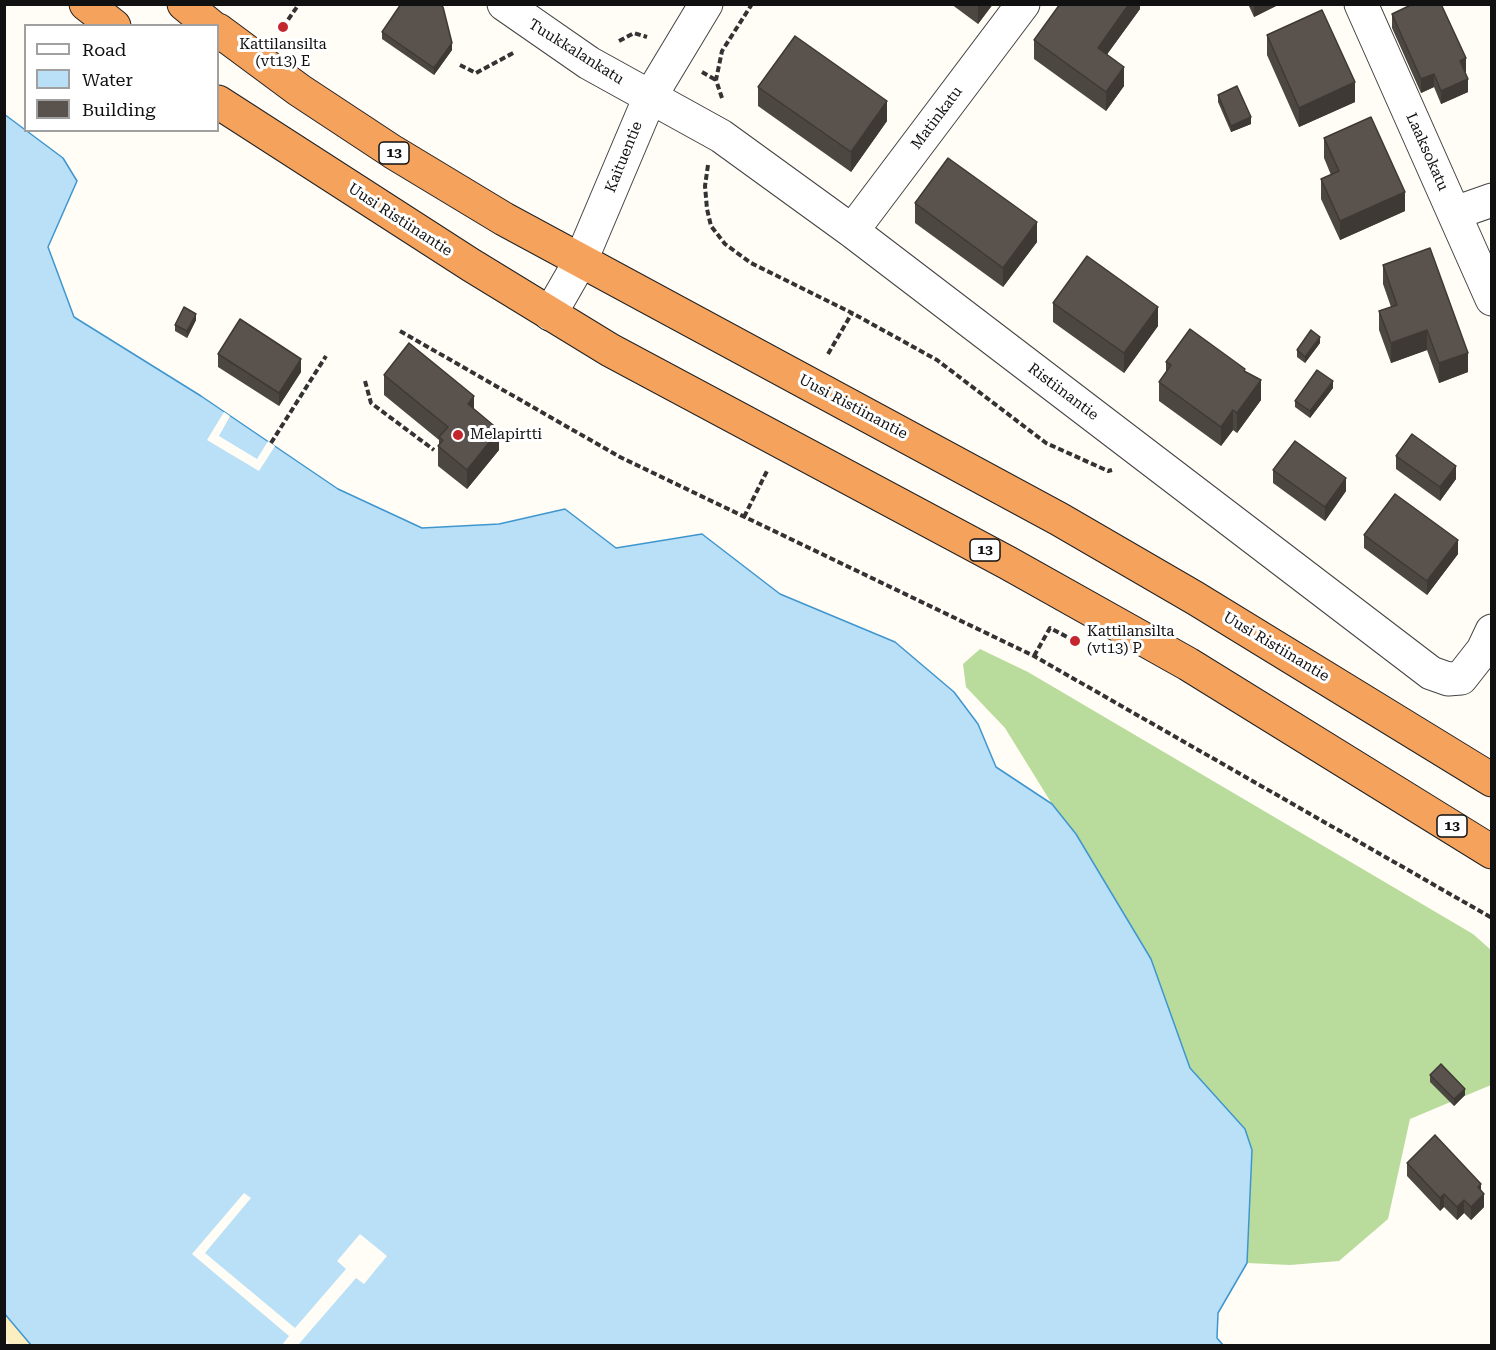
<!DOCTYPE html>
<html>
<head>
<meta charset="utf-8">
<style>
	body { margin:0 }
	#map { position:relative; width:1496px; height:1350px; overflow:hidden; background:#fffdf5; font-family:"Roboto Serif",serif }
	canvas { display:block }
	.frame { position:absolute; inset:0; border:6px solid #111; pointer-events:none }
	.legend { position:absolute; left:24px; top:24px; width:195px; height:108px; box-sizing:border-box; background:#fff; border:2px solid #a0a0a0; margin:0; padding:8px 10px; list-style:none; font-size:18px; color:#111 }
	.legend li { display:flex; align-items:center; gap:12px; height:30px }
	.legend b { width:30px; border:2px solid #a0a0a0 }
</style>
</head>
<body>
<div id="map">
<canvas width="1496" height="1350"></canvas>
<div class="frame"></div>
<ul class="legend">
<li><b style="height:8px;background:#fff"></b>Road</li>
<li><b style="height:16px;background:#b9e0f7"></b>Water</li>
<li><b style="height:16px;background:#5a524d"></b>Building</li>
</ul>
</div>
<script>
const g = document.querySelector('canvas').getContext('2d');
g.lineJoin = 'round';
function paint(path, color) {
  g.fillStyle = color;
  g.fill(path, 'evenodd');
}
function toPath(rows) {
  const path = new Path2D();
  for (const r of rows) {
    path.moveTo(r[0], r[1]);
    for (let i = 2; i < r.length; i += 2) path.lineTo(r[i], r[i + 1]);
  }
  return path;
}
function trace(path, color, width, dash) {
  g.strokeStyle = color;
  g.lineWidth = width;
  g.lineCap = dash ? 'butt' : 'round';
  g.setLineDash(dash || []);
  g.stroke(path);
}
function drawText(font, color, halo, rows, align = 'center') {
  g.font = font + ' "Roboto Serif",serif';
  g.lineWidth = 6;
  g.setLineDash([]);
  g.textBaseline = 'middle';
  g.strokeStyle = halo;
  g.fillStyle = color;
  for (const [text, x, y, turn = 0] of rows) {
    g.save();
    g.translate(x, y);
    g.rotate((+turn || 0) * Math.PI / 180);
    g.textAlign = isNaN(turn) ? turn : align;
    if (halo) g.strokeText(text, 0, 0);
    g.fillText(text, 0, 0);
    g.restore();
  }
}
paint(toPath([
	[980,649,1028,672,1473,934,1491,950,1491,1085,1410,1119,1388,1219,1339,1261,1290,1265,1247,1263,1252,1150,1245,1129,1190,1068,1151,959,1076,834,1052,804,1005,728,966,687,963,664]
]), '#b9dc9c');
paint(toPath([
	[5,1313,31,1345,10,1345,5,1339]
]), '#fbeec1');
const water = toPath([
	[4,114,63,158,77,181,48,247,74,317,201,396,338,489,422,528,499,524,565,509,616,548,702,534,780,594,895,642,954,692,978,724,996,767,1052,804,1076,834,1151,959,1190,1068,1245,1129,1252,1150,1247,1263,1218,1313,1217,1338,1223,1345,31,1345,4,1313,4,114]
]);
paint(water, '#b9e0f7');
trace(water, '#3f96cf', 1.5);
paint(toPath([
	[224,412,230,416,219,436,257,459,268,441,275,446,259,471,207,440],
	[244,1193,251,1198,205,1253,295,1328,346,1269,337,1261,360,1234,387,1256,364,1284,356,1278,298,1345,282,1345,289,1336,192,1254]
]), '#fffdf5');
const minor = toPath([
	[504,4,589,63,721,136,852,231,1431,673,1448,679,1461,678,1483,650,1492,631],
	[1361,4,1492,299],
	[1455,213,1492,200],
	[852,231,1023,4],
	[550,314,581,260,650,97,706,4]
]);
const highway = toPath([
	[86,4,114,26],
	[184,4,211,26],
	[218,30,299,90,393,152,504,219,1059,519,1195,598,1492,780],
	[218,102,471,265,610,350,1008,563,1188,664,1492,852]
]);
trace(minor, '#444', 35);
trace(highway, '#222', 35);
trace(toPath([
	[283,27,299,4],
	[619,41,634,33,647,37],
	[460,65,476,73,515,52],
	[702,72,716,80],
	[722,98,716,80,722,51,752,4],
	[708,165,705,186,707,209,711,226,725,244,751,263,852,313,937,360,1046,443,1108,471,1112,470],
	[400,331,620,457,1034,656,1492,918],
	[828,354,852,313],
	[365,381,371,403,434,450],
	[271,443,326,356],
	[744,517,768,469],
	[1034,656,1050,628,1075,641]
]), '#333', 4, [6, 3]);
trace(minor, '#fff', 33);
trace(highway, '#f5a25d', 33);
paint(toPath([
	[951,4,993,4,978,24],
	[1140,4,1140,9,1107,54,1124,86,1106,111,1034,59,1034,40],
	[1248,4,1280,4,1254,17],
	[1392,14,1466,72,1465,72,1468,92,1441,104,1434,87,1421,93,1392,28],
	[382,32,452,50,434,75,382,39],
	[1267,35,1355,102,1299,127,1267,55],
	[758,87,887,121,851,172,758,106],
	[1218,95,1251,124,1231,132,1218,102],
	[1324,138,1405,211,1340,240,1321,199,1321,179,1331,175,1324,158],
	[915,203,1037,242,1003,287,915,223],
	[1383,265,1468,372,1439,383,1427,350,1391,363,1379,330,1379,311,1391,307,1383,284],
	[1053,303,1158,326,1124,373,1053,322],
	[196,320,187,338,175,331,175,325],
	[1320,343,1305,363,1297,357,1297,350],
	[218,354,301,372,279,406,218,367],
	[1166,362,1245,372,1261,400,1237,433,1233,430,1221,446,1159,401,1159,382,1166,372],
	[384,375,474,410,499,450,467,489,438,466,438,446,439,444,439,440,384,395],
	[1333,388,1310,418,1295,407,1295,401],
	[1396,456,1456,479,1440,501,1396,469],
	[1273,470,1346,491,1325,521,1273,483],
	[1364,535,1458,554,1427,595,1364,548],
	[1430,1075,1465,1095,1454,1106,1430,1082],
	[1407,1163,1481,1191,1484,1207,1471,1220,1464,1213,1457,1220,1444,1207,1440,1211,1407,1176]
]), '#4d4742');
paint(toPath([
	[993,4,978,24,978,5],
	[1129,4,1140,4,1140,9,1098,67,1098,48],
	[1254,4,1280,4,1254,17],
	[452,43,452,50,434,75,434,68],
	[1466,58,1466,72,1460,74,1460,61],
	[1124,67,1124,86,1106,111,1106,92],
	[1434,74,1434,87,1421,93,1421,79],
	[1468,79,1468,92,1441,104,1441,91],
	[1355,82,1355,102,1299,127,1299,108],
	[887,101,887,121,851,172,851,152],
	[1251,117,1251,124,1231,132,1231,126],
	[1405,192,1405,211,1340,240,1340,221],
	[1037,222,1037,242,1003,287,1003,268],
	[1158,307,1158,326,1124,373,1124,353],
	[196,314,196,320,187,338,187,331],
	[1427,330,1427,350,1391,363,1391,343],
	[1320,337,1320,343,1305,363,1305,357],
	[1468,353,1468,372,1439,383,1439,363],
	[301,359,301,372,279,406,279,393],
	[1261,380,1261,400,1237,433,1237,413],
	[1333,381,1333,388,1310,418,1310,411],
	[474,396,474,416,468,404],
	[1233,410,1233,430,1221,446,1221,427],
	[499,430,499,450,467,489,467,470],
	[1456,466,1456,479,1440,501,1440,487],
	[1346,478,1346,491,1325,521,1325,507],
	[1458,540,1458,554,1427,595,1427,581],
	[1465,1089,1465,1095,1454,1106,1454,1099],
	[1481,1184,1481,1197,1484,1194,1484,1207,1471,1220,1471,1207,1478,1187],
	[1444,1194,1444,1207,1440,1211,1440,1198],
	[1464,1200,1464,1213,1457,1220,1457,1207]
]), '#3f3936');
const building = toPath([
	[401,4,439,4,443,7,452,43,434,68,382,32,401,4],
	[1060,4,1129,4,1098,48,1124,67,1106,92,1034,40,1060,4],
	[1413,4,1441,4,1466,58,1460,61,1468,79,1441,91,1434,74,1421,79,1392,14,1413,4],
	[1322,10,1355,82,1299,108,1267,35,1322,10],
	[795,36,887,101,851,152,758,87,795,36],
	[1237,86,1251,117,1231,126,1218,95,1237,86],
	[1371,117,1405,192,1340,221,1321,179,1339,171,1324,138,1371,117],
	[948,158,1037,222,1003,268,915,203,948,158],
	[1430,248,1468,353,1439,363,1427,330,1391,343,1379,311,1397,305,1383,265,1430,248],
	[1087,256,1158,307,1124,353,1053,303,1087,256],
	[184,307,196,314,187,331,175,325,184,307],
	[240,319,301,359,279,393,218,354,240,319],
	[1190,329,1245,369,1244,371,1261,380,1237,413,1233,410,1221,427,1159,382,1171,365,1166,362,1190,329],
	[1311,330,1320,337,1305,357,1297,350,1311,330],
	[409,343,474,396,468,404,499,430,467,470,438,446,443,440,439,437,448,427,384,375,409,343],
	[1317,370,1333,381,1310,411,1295,401,1317,370],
	[1412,434,1456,466,1440,487,1396,456,1412,434],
	[1295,441,1346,478,1325,507,1273,470,1295,441],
	[1395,494,1458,540,1427,581,1364,535,1395,494],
	[1441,1064,1465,1089,1454,1099,1430,1075,1441,1064],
	[1435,1135,1481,1184,1478,1187,1484,1194,1471,1207,1464,1200,1457,1207,1444,1194,1440,1198,1407,1163,1435,1135]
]);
paint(building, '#5a524d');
trace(building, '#3f3936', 1.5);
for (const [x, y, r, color] of [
	[283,27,6,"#c4262e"],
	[458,435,6,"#c4262e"],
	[1075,641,6,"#c4262e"]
]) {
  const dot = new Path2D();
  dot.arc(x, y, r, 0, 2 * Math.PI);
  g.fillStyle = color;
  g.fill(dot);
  trace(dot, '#fff', 2);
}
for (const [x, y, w] of [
	[394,153,30],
	[985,550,30],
	[1452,826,30]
]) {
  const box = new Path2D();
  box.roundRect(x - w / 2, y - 11, w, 22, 4.5);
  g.fillStyle = '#fff';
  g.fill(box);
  trace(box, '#111', 1.5);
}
drawText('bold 14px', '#111', null, [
	["13",394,153],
	["13",985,550],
	["13",1452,826]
]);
drawText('15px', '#111', '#fff', [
	["Kattilansilta",283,45,"center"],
	["(vt13) E",283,62,"center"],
	["Melapirtti",470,435],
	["Kattilansilta",1087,632],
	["(vt13) P",1087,649]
], 'left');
drawText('15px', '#111', '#fff', [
	["Tuukkalankatu",576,52,32],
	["Matinkatu",937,118,-53],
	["Laaksokatu",1427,152,66],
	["Kaituentie",624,157,-68],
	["Uusi Ristiinantie",400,220,33],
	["Ristiinantie",1063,392,37],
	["Uusi Ristiinantie",853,407,28],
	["Uusi Ristiinantie",1276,647,31]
]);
</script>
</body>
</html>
